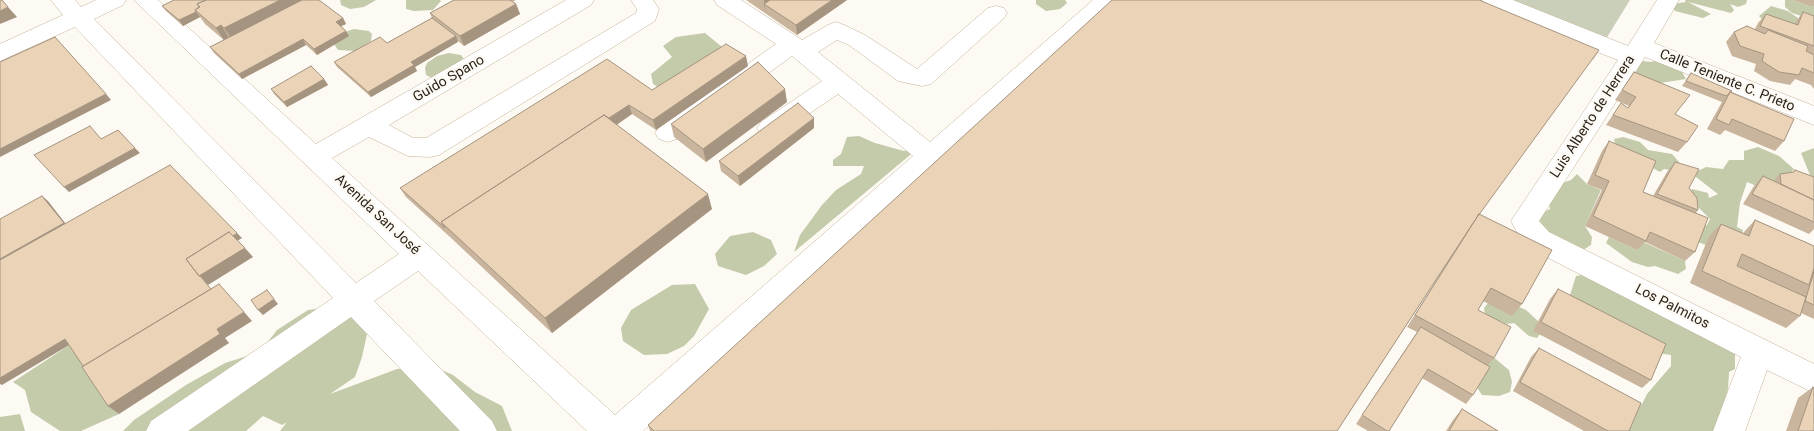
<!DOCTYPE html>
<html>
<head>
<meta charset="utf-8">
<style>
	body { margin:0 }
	canvas { display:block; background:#fdf9f3 }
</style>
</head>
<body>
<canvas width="1814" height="431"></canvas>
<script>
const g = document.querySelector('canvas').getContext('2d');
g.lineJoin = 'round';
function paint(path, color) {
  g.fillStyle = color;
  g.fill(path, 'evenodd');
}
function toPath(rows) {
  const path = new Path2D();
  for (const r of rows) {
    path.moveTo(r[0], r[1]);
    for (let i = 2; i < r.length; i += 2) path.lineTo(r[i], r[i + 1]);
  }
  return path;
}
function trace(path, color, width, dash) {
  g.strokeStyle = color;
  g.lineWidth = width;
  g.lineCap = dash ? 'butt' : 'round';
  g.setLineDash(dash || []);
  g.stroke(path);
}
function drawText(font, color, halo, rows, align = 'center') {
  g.font = font + ' Roboto,sans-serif';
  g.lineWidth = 4.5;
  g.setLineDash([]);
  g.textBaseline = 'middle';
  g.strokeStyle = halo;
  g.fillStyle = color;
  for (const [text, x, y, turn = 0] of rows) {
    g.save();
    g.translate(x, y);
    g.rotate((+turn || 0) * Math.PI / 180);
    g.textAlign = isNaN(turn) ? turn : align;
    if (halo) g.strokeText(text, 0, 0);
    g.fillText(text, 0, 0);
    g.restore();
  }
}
paint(toPath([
	[1451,0,1630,0,1593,60]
]), '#cacfb9');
paint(toPath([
	[340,0,376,0,364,7,350,9,341,5],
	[406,0,440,0,441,1,433,10,414,11,406,9],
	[1036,0,1065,0,1067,3,1060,9,1046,11,1036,4],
	[1685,0,1747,0,1746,4,1738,7,1730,4,1734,10,1731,13,1688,2,1711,14,1703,18,1675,11,1672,7,1673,4,1686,2],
	[1785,0,1793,0,1812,7,1814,2,1814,20,1792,13,1785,7],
	[1771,6,1788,11,1798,18,1804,25,1791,31,1769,26,1759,16],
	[354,29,369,31,372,34,371,41,356,51,338,50,334,44,342,33],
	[705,33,728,52,668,93,653,84,651,74,672,57,663,46,676,37],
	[449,53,461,55,466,62,436,80,426,75,425,68,427,63,437,56],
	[1657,59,1680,68,1686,79,1654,84,1630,75,1642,61,1652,62],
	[859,136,875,143,904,151,915,148,919,141,928,140,794,252,800,235,822,205,836,190,861,174,864,166,833,166,833,160,841,154,847,137],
	[1623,137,1640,142,1648,150,1672,154,1679,162,1682,172,1664,169,1660,172,1616,148,1614,139],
	[1758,147,1779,156,1794,169,1776,194,1747,182,1740,203,1737,227,1743,230,1737,248,1709,236,1706,245,1698,242,1699,228,1707,225,1710,219,1688,197,1692,189,1708,193,1709,198,1718,194,1692,174,1706,167,1723,169,1729,160,1744,160,1744,151],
	[1814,148,1814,177,1810,175,1801,153],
	[1577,174,1587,184,1601,190,1585,226,1592,237,1591,245,1583,250,1536,229,1542,213,1550,209,1548,198,1556,185,1571,180],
	[753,232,771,240,777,254,764,266,746,275,718,266,715,254,730,236],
	[1609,237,1637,250,1641,241,1685,261,1686,269,1678,274,1655,266,1648,267,1632,262,1606,243],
	[1600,272,1735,351,1735,369,1729,372,1728,389,1716,431,1623,431,1632,412,1642,404,1647,394,1671,366,1671,355,1657,353,1578,313,1570,295,1576,276],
	[695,284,709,309,694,336,684,346,667,354,644,355,623,341,621,328,631,310,672,285],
	[1488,303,1517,306,1526,310,1538,321,1540,334,1537,338,1529,336,1514,323,1507,324,1485,315,1484,308],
	[331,307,357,317,367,334,362,357,355,377,330,394,397,369,437,368,453,375,475,392,502,406,512,431,280,431,287,422,282,425,263,416,246,431,123,431,134,420,186,385,225,363,260,352,277,330,308,310],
	[71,344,119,414,81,431,60,431,31,412,25,390,13,382],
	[1492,356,1509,370,1512,382,1510,392,1499,396,1482,395,1476,386],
	[20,414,25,431,0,431,0,417]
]), '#c4cbaa');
const minor = toPath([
	[51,0,75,0,81,7,96,0,126,0,123,5,94,19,356,283,399,254,134,0,158,0,316,144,566,0,594,0,591,5,389,125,413,138,426,138,636,13,637,9,631,0,653,0,659,9,655,21,439,155,430,157,408,156,369,137,332,158,615,415,913,156,838,94,779,134,770,137,761,134,757,128,761,122,822,81,792,56,677,139,668,142,659,139,655,133,659,127,776,44,717,5,714,0,741,0,802,40,828,25,836,22,844,25,865,35,917,69,988,8,996,6,1004,8,1007,13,1004,18,931,84,922,86,898,81,849,45,837,40,818,52,930,142,1093,0,1118,0,643,431,587,431,418,271,374,301,492,421,497,431,460,431,351,317,188,431,146,431,151,421,333,298,75,27,0,61,0,44,63,15,51,0],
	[1482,0,1513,0,1628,46,1657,0,1679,0,1654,43,1814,106,1814,125,1645,57,1539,221,1549,232,1814,364,1814,393,1767,370,1745,431,1713,431,1741,357,1529,248,1522,241,1511,221,1618,60,1556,36,1485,5,1482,0]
]);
trace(minor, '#c5b096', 1);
paint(minor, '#fff');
paint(toPath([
	[174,0,343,18,346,24,341,26,349,36,317,55,306,45,242,79,214,53,210,47,224,40,205,24,200,17,183,26,166,11,162,6],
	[454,0,516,0,512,2,516,4,520,14,464,46,458,41,415,67,417,71,371,97,337,67,334,62,387,43,432,18,430,13],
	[746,0,847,0,797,35],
	[1793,0,1814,0,1814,5,1812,7],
	[1803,12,1814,16,1814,89,1811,85,1795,79,1790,85,1770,81,1754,71,1756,64,1732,56,1726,42,1734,32,1755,29,1758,23,1766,14,1794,24],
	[748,66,656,130,632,114,617,125,712,209,552,333,450,237,406,197,400,188,652,90],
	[1634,72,1675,114,1687,142,1678,152,1606,125,1621,103,1628,108,1629,106,1615,100],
	[1691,73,1730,92,1784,141,1775,151,1725,130,1720,135,1707,129,1722,102,1682,86],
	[324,79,328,85,287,107,274,94,271,89],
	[787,102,706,162,674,137,671,124],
	[814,128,740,186,721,171,719,161],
	[1609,141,1643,192,1653,196,1667,172,1675,162,1689,188,1698,210,1696,213,1695,252,1685,261,1645,242,1637,250,1585,226,1602,190,1587,184,1602,151],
	[1795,170,1814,177,1814,229,1809,234,1743,204,1754,186,1763,176,1775,182,1775,179,1780,174,1793,172],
	[1480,214,1522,304,1512,316,1483,301,1478,310,1494,358,1488,365,1473,395,1466,404,1422,378,1389,431,1368,431,1356,424,1417,332,1407,327,1466,234,1337,431,650,431,648,425],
	[1755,220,1814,246,1814,319,1801,313,1800,316,1786,328,1690,283,1709,236,1721,224,1743,233],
	[1558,289,1651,380,1642,388,1533,331,1550,299],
	[1539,348,1629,431,1584,431,1513,391,1531,357],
	[1813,387,1814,431,1786,431,1798,398],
	[1462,409,1498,431,1446,431,1453,420]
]), '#c9b59d');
paint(toPath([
	[280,0,316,0,234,42,224,28],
	[764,0,787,0,764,4,766,14],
	[832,0,847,0,797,35,796,25],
	[516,4,520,14,464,46,460,36],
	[8,7,17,17,0,24,0,11],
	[196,12,200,17,183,26,179,20],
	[343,18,346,24,339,27,336,22],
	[221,25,230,39,225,42,216,28],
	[346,31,349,36,317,55,314,49],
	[456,36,458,42,415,67,417,71,371,97,368,92,411,62],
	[303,39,306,45,242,79,239,74],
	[746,56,748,66,656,130,653,120],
	[324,79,328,85,287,107,284,102],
	[785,89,787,102,706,162,703,149],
	[106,94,111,100,0,157,0,149],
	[629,105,632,114,454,234,446,226],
	[814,118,814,128,740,186,738,176],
	[135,148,140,153,69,192,64,187],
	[708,194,712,209,552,333,545,318],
	[42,196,48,201,69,228,0,267,0,259],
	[237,233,242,238,194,268,245,248,253,257,208,285,189,263],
	[274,299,278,304,263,315,258,310],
	[244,312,252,321,225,338,229,343,119,414,108,406,217,329],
	[65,339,71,344,2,385,0,384,0,378]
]), '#a49480');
const building = toPath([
	[0,0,2,0,8,7,0,11,0,0],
	[174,0,206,0,197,4,199,7,195,10,196,12,179,20,162,6,174,0],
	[206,0,280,0,224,28,221,25,216,28,195,10,200,7,197,4,206,0],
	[302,0,319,0,343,18,336,22,346,31,314,49,303,39,239,74,210,47,302,0],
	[454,0,510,0,516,4,460,36,430,13,454,0],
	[770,0,832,0,796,25,764,4,770,0],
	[1112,0,1479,0,1599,50,1478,216,1479,214,1337,431,654,431,648,425,1112,0],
	[1803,12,1814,16,1814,46,1760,26,1766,14,1798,25,1803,12],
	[432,18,456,36,411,62,414,65,368,92,334,62,380,37,387,43,432,18],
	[1747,26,1765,34,1768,30,1808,46,1806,51,1814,55,1814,73,1802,68,1799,75,1779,72,1762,61,1764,54,1740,46,1734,32,1747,26],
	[55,37,106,94,0,149,0,62,55,37],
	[726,44,746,56,653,120,629,105,609,118,604,115,441,222,445,228,400,188,607,59,652,90,726,44],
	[758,62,785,89,703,149,671,124,758,62],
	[311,66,324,79,284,102,271,89,311,66],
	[1634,72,1690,95,1675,114,1698,126,1687,142,1613,115,1621,103,1628,108,1636,97,1622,90,1634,72],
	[1691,73,1732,91,1726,96,1686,81,1691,73],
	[1730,92,1794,119,1784,141,1732,119,1729,125,1716,119,1730,92],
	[798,103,814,118,738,176,719,161,798,103],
	[604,115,708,194,545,318,441,222,604,115],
	[90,126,101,139,118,130,135,148,64,187,34,155,90,126],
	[1609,141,1656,161,1643,192,1708,218,1695,252,1650,232,1646,241,1593,216,1609,181,1595,175,1609,141],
	[1675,162,1699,169,1689,188,1697,198,1698,210,1657,194,1675,162],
	[170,165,237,233,233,236,229,232,186,259,199,276,200,276,211,289,83,366,65,339,0,378,0,260,170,165],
	[1795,170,1814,177,1814,200,1781,184,1780,174,1794,172,1795,170],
	[1763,176,1814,200,1814,222,1752,194,1763,176],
	[42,196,64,223,0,259,0,219,42,196],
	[1479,214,1552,250,1522,304,1491,288,1478,310,1511,327,1494,358,1415,315,1479,214],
	[1755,220,1814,246,1814,268,1809,285,1742,254,1737,266,1806,297,1800,316,1702,271,1721,224,1749,236,1755,220],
	[229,232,245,248,199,276,186,259,229,232],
	[1814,272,1814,305,1805,301,1814,272],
	[219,284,244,312,217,329,220,334,108,406,82,367,219,284],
	[1558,289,1666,344,1651,380,1541,322,1558,289],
	[267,290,274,299,258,310,251,300,267,290],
	[1421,327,1490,367,1473,395,1428,369,1389,431,1387,431,1362,415,1421,327],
	[1539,348,1641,403,1629,431,1608,431,1520,382,1539,348],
	[1813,387,1814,388,1814,431,1798,431,1813,387],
	[1462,409,1498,431,1449,431,1462,409]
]);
paint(building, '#ead3b7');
trace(building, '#a49480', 1);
drawText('14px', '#261f15', '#fdf9f3', [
	["Guido Spano",449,79,-30],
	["Calle Teniente C. Prieto",1727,81,22],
	["Luis Alberto de Herrera",1593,117,-57],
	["Avenida San José",377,215,43],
	["Los Palmitos",1672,307,27]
]);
</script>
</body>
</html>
